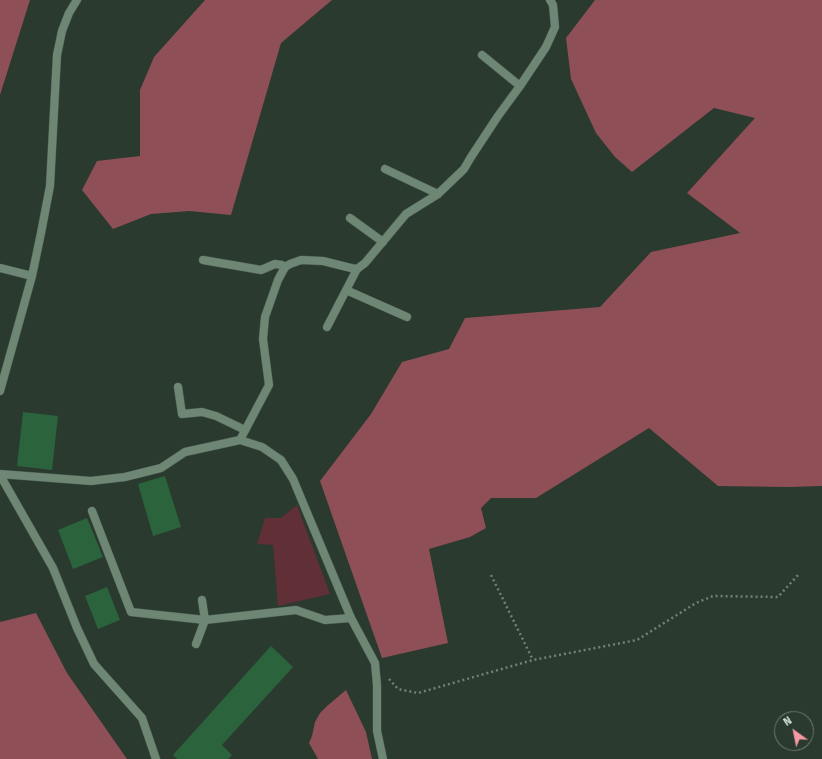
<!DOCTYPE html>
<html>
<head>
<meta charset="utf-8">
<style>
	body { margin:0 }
	#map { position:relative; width:822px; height:759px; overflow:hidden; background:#2a3a2e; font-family:"Fira Sans",sans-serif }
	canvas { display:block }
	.north { position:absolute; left:774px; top:711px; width:40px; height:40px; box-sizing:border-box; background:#2a3a2e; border:1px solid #6e7b71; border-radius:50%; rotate:327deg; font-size:11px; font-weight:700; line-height:16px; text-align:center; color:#d3ddd5 }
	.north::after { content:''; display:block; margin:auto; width:14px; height:18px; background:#f49aa4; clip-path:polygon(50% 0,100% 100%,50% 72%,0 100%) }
</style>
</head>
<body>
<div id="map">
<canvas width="822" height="759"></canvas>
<div class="north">N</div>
</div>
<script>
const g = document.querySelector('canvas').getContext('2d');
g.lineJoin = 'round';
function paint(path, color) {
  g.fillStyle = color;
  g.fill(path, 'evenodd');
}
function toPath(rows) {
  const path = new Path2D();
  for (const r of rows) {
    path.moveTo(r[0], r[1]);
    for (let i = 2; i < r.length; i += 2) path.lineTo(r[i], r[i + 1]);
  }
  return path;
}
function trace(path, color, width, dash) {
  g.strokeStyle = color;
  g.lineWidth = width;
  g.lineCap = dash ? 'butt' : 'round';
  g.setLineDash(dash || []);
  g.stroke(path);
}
paint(toPath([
	[297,505,330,594,278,606,273,545,257,544,265,518,281,518]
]), '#612f36');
paint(toPath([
	[0,0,30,0,0,95],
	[205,0,332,0,281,43,231,215,189,211,151,214,113,229,82,190,97,161,140,156,140,90,154,57],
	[595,0,822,0,822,486,789,487,718,486,649,428,536,498,491,498,481,508,486,528,470,537,429,549,448,643,382,658,320,481,371,414,402,362,449,349,465,318,600,307,651,252,740,233,687,193,755,118,714,108,632,172,615,157,596,133,571,79,566,38],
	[36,613,67,673,127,759,0,759,0,622],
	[346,690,366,732,372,759,318,759,309,743,312,736,315,722,320,713,327,706]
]), '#8e4f57');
paint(toPath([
	[23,412,58,416,52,470,17,466],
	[165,476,181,527,153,536,138,484],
	[87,518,103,557,73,569,58,530],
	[107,587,120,620,98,629,85,596],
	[271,646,293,667,222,745,232,755,228,759,177,759,173,755]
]), '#2b633d');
const lane = toPath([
	[482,55,520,86],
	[385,169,438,194],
	[350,218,383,242],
	[203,260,261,270,275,264,282,265,285,267],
	[346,290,407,317],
	[327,327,357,269],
	[178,387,182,414,202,412,216,416,245,430],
	[92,511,131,612,205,620,296,610,325,620,351,618],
	[196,644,205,620,202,600]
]);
const street = toPath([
	[0,268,32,276],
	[0,391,32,276,41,233,50,186,57,55,62,31,69,13,77,0],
	[240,440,269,385,263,339,265,317,278,280,285,267,290,264,301,260,323,261,351,268,357,269,365,263,406,214,438,194,464,169,471,157,498,116,520,86,546,47,555,27,553,5,550,0],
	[0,474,91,481,125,477,161,468,185,452,240,440,262,447,281,460,293,479,351,618,375,663,377,685,377,731,383,759],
	[0,475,53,568,77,628,94,664,142,718,156,759]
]);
trace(lane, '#48574c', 9);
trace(street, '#48574c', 9);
trace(toPath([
	[491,575,533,660],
	[389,679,398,689,418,693,533,660,637,640,696,603,713,596,778,597,798,575]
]), '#738177', 2.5, [2, 3]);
trace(lane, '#6e8674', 8);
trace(street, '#6e8674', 8);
</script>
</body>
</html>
